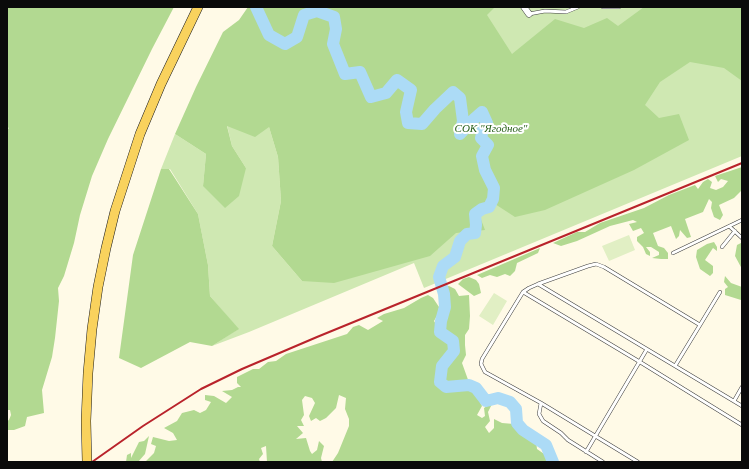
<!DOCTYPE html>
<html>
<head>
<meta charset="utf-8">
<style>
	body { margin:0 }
	#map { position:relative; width:749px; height:469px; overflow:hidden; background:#fffae7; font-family:Georgia,serif }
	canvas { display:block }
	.frame { position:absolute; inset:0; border:8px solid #0a0a0a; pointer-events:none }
</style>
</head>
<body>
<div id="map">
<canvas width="749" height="469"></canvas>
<div class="frame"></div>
</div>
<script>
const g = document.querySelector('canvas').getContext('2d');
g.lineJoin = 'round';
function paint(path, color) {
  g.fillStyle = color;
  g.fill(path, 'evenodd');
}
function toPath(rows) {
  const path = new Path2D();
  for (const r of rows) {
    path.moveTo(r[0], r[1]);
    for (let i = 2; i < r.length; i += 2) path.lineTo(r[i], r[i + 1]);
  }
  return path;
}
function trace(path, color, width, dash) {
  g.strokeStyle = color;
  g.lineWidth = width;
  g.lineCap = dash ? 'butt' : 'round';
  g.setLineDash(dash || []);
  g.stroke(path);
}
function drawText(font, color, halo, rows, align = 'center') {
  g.font = font + ' Georgia,serif';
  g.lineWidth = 4;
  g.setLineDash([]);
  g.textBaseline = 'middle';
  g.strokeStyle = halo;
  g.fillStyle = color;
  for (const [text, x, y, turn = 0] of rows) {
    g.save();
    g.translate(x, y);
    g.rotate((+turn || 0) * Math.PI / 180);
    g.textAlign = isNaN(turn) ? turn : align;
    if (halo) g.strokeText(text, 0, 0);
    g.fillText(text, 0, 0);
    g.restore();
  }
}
paint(toPath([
	[312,7,742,7,742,156,424,288,414,263,249,332,212,346,238,329,210,296,208,265,198,214,170,169,161,169,175,134,206,154,203,186,246,168,232,146,227,125,269,127,278,157,281,201,272,246,302,281]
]), '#cfe8b2');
paint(toPath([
	[7,7,174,7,152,49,108,139,92,176,80,215,74,243,64,276,58,288,59,301,55,338,52,357,42,390,44,413,27,417,25,426,14,430,7,430,7,421,9,420,11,415,10,410,7,410,7,130,9,128,7,127],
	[248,7,495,7,487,15,512,54,555,19,584,28,607,18,618,26,644,7,742,7,742,81,724,68,690,62,660,82,645,105,659,118,679,114,689,140,634,170,545,210,515,217,495,204,480,217,485,230,456,233,430,256,334,283,302,281,272,246,281,201,278,157,269,127,255,137,227,126,232,146,246,168,239,196,225,208,203,186,206,154,175,134,196,87,223,32,239,20],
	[742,167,742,190,734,198,719,205,723,215,720,220,714,217,711,208,712,202,709,199,703,212,685,219,691,237,687,238,680,230,679,236,676,239,671,226,653,233,658,246,664,248,668,253,668,259,661,259,652,258,659,255,659,252,651,247,646,247,650,252,650,256,646,254,643,247,637,241,637,237,644,233,641,228,633,231,629,224,637,222,633,220,610,226,577,241,561,246,553,243,577,232,585,232,600,223,644,208,669,195,695,185,698,189,703,182,708,179,712,182,710,188,716,190,723,187,728,181,721,179,718,182,715,176],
	[161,169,169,169,198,214,208,265,210,296,239,329,212,346,190,342,141,368,119,358,133,255],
	[714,242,717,247,717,251,713,248,705,260,713,266,713,273,710,276,700,269,696,257,697,250,707,244],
	[741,243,742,244,742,269,735,256,737,245],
	[540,248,538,253,517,263,515,271,510,276,505,274,497,277,490,275,482,278,477,275],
	[725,276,731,283,742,287,741,300,725,295,725,289,728,287,724,282],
	[469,277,476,280,479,284,481,293,474,296,458,284,463,279],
	[449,286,455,289,459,296,469,295,470,316,469,329,465,335,465,345,466,355,462,363,471,388,477,396,482,406,477,415,482,418,485,416,484,408,493,402,488,412,490,421,485,427,489,433,494,428,494,419,502,423,514,424,520,432,529,433,530,438,536,441,537,449,547,456,550,462,332,462,338,453,349,426,349,419,345,409,346,398,339,395,336,408,326,418,320,421,316,418,311,421,309,416,315,403,312,398,305,396,302,400,304,415,301,420,304,426,297,426,303,433,296,439,306,438,310,451,312,454,317,450,319,441,324,446,321,458,322,462,267,462,266,446,261,448,263,454,259,459,260,462,145,462,154,453,156,446,151,444,153,437,169,441,177,440,173,433,164,428,177,421,182,413,194,410,200,413,206,410,211,402,205,400,205,395,214,396,226,403,232,397,222,391,232,390,238,387,241,387,237,383,237,377,253,369,259,369,268,362,276,361,286,354,347,334,353,327,359,325,368,330,383,321,377,318,384,314,404,308,421,298,428,295,433,298,439,307,438,314,434,321,437,326,443,324,448,318,447,310,440,303,447,295,440,294,441,288],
	[149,436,145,454,138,462,126,462,127,455,131,453,131,458,139,442,144,441]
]), '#b2d991');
paint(toPath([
	[629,235,635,250,609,261,602,246],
	[494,293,507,301,493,325,479,316]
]), '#e1efc4');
trace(toPath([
	[256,7,269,35,285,44,297,37,304,15,317,11,334,17,336,29,333,44,345,74,360,72,371,97,386,93,397,80,411,90,406,112,408,123,422,124,435,109,453,92,460,98,463,121,460,134,474,119,482,112,487,123,483,129,481,138,488,145,482,156,485,170,494,188,493,199,489,207,482,209,475,214,476,225,475,233,467,234,460,241,455,257,443,266,439,277,444,294,445,307,441,321,440,332,453,341,454,351,442,366,440,382,446,387,469,385,476,388,486,401,498,398,510,402,516,409,517,423,523,430,546,445,553,462]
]), '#acdbf6', 12);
const lane = toPath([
	[603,7,619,7],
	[529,14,545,11,566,12,578,7],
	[729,226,742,238],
	[722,247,735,231],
	[673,253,742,220],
	[538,284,742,406],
	[523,292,640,362,742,425],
	[700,325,720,292],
	[734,401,742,387],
	[541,403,539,414,543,421,561,433,568,440,603,462],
	[586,452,647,349],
	[638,462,541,403,485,372,481,364,482,359,523,292,529,288,538,284,588,266,596,264,604,267,700,325,675,366]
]);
const street = toPath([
	[524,7,529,14]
]);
const primary = toPath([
	[87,462,86,421,88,373,92,329,98,287,106,248,115,211,140,134,161,84,198,7]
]);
trace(lane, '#3d3d3d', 4);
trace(street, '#3d3d3d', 7);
trace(primary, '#1b1b1b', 10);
trace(lane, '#fff', 3);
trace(street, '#fff', 6);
trace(primary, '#f9d25d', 9);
trace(toPath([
	[92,462,143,426,201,389,242,369,317,337,742,163]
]), '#b9232b', 2);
drawText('italic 11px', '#2a611c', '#fff', [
	["СОК \"Ягодное\"",491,129]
]);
</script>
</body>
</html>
